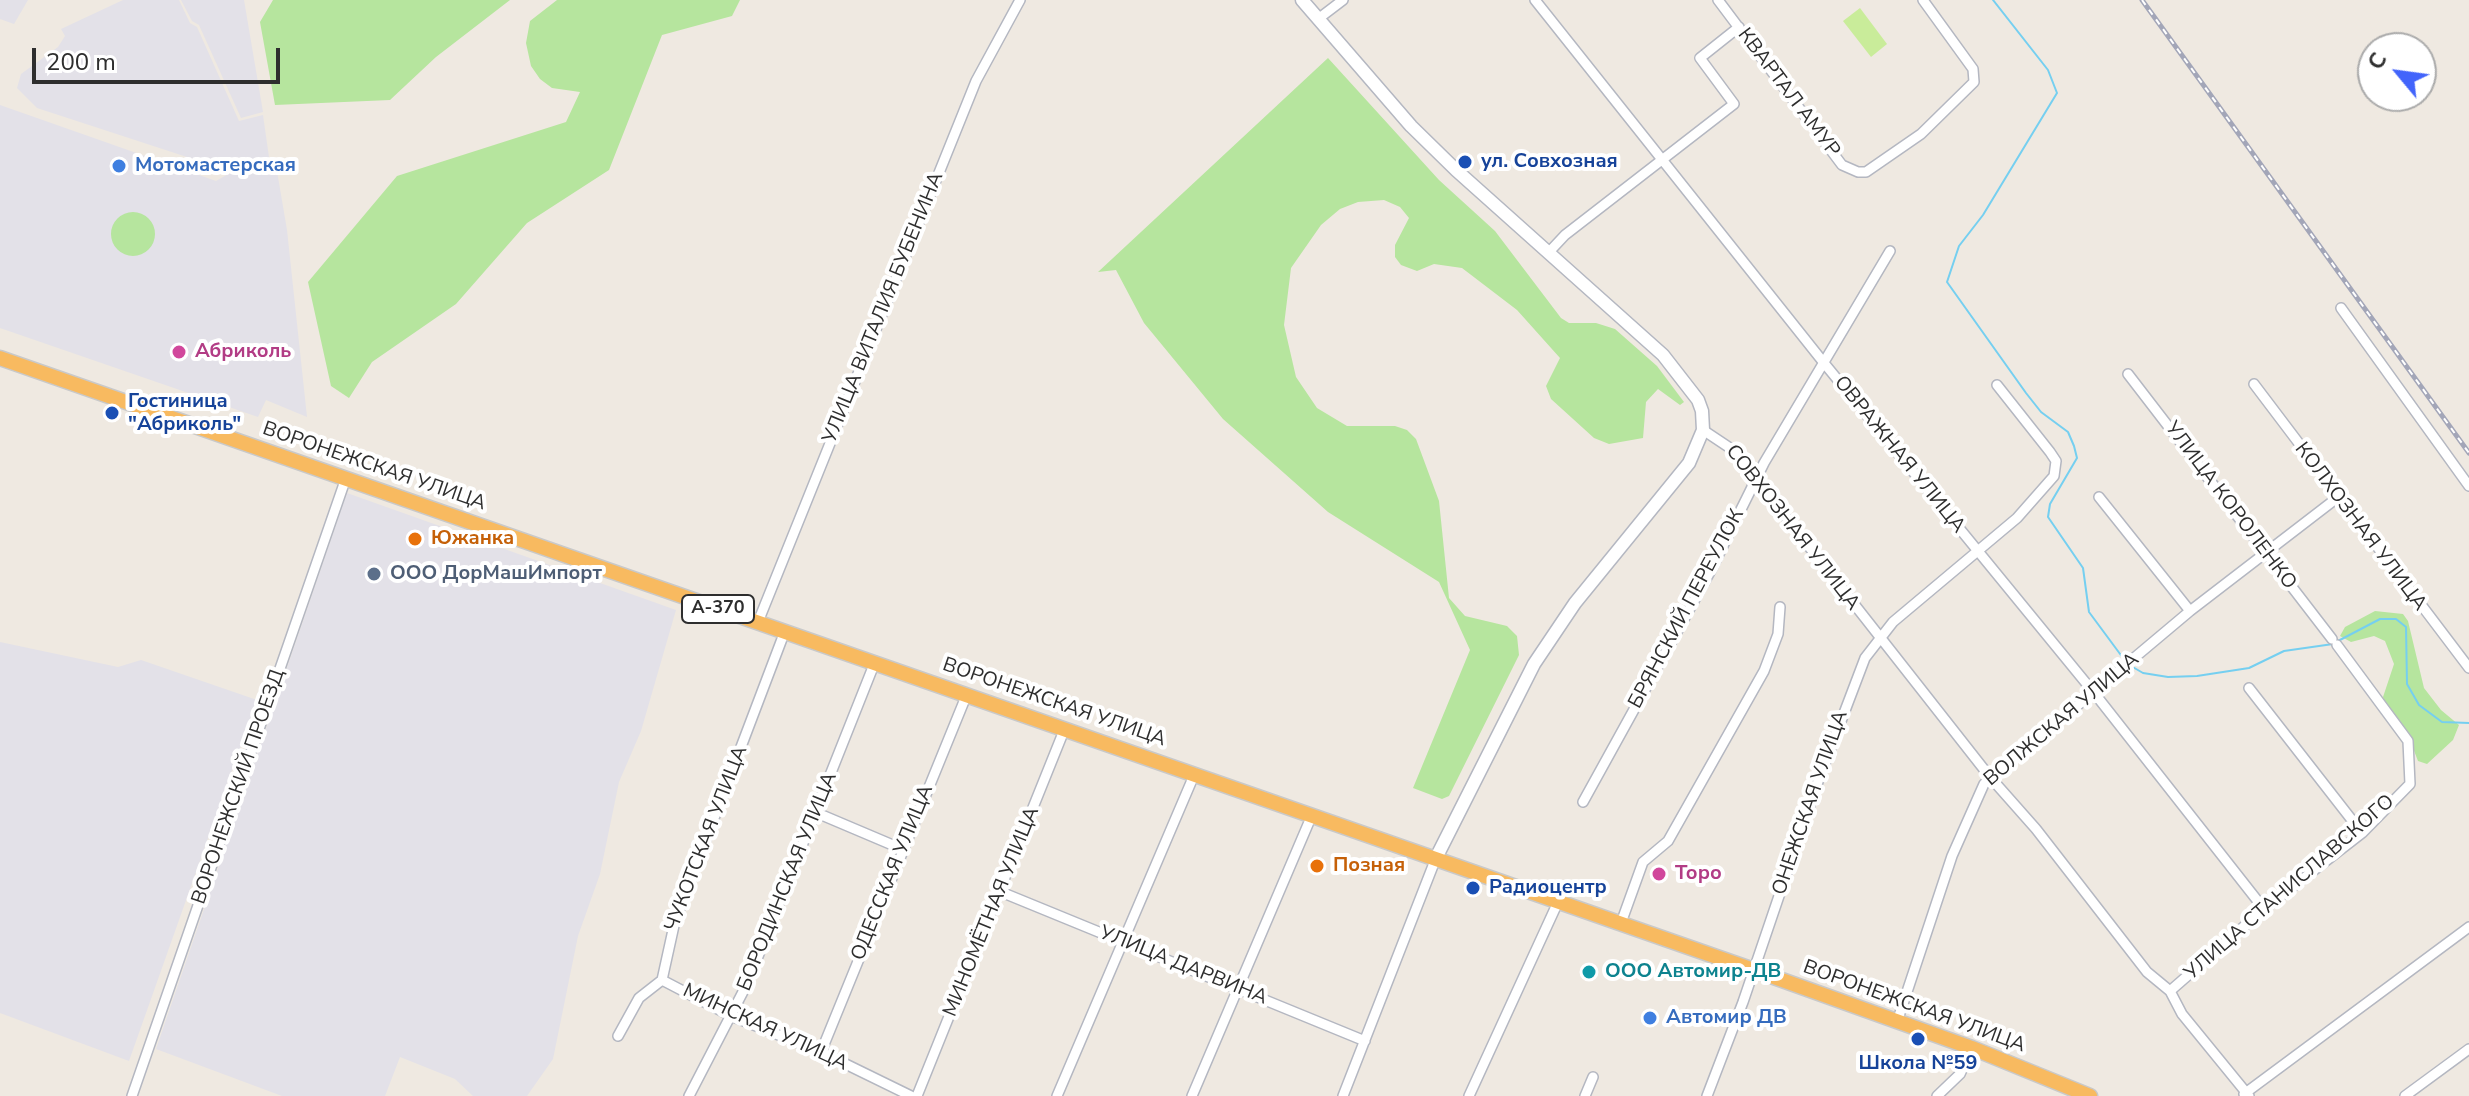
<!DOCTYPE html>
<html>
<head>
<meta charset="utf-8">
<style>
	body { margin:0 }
	#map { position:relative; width:2469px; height:1096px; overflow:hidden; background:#efe9e1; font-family:"Nunito Sans",sans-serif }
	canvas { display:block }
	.north { position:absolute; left:2357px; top:32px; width:80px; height:80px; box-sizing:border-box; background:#fff; border:2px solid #ababab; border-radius:50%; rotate:299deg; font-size:22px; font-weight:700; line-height:32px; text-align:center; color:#2e2e2e }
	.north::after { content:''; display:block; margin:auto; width:28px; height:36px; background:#4264fb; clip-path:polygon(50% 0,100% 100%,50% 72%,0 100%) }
	.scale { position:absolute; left:32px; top:48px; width:248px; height:36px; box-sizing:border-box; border:4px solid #2e2e2e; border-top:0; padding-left:10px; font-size:24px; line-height:28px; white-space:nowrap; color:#2e2e2e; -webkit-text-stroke:6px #fff; paint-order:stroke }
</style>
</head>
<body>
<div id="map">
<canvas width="2469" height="1096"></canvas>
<div class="north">С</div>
<div class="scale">200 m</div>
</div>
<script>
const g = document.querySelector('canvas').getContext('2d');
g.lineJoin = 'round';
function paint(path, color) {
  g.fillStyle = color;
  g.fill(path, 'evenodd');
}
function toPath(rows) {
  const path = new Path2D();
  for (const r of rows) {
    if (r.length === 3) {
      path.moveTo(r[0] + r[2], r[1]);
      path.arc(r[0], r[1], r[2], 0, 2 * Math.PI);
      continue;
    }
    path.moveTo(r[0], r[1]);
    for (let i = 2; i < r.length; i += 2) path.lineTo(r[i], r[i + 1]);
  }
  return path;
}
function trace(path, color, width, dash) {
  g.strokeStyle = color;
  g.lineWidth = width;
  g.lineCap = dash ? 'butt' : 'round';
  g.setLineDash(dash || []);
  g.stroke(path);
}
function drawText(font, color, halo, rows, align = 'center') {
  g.font = font + ' "Nunito Sans",sans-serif';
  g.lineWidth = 8;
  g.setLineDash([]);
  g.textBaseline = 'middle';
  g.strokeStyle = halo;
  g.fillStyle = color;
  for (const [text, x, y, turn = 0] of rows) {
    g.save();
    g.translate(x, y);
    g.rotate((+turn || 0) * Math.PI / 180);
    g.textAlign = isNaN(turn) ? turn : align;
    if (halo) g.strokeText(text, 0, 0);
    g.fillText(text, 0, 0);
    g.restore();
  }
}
paint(toPath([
	[0,0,28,0,14,24,0,19],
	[123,0,179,0,190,23,197,27,239,121,263,115,271,171,277,171,287,230,307,417,266,400,258,417,0,328,0,105,216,181,230,173,239,174,37,108,17,88,21,74,58,47,65,36,61,29],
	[181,0,244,0,263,112,241,118,199,25,192,21],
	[347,493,676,610,641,731,619,782,600,874,578,936,553,1059,527,1096,473,1096,455,1079,400,1057,385,1096,282,1096,156,1049],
	[0,642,118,667,141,660,257,700,129,1061,0,1013]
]), '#e3e1e8');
paint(toPath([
	[273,0,510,0,436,57,390,100,275,105,260,22],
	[557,0,740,0,732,16,662,35,609,170,527,223,456,304,372,362,349,398,331,386,308,282,397,176,566,122,580,92,552,88,540,79,531,66,526,43,530,21],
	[1328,58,1439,180,1495,231,1561,318,1569,323,1596,323,1615,329,1657,366,1684,402,1680,405,1658,389,1646,402,1643,438,1609,444,1594,438,1551,399,1546,386,1560,358,1517,310,1462,268,1434,264,1417,271,1401,265,1395,257,1395,245,1409,218,1400,207,1384,200,1358,202,1340,209,1321,225,1291,268,1284,325,1296,377,1317,408,1347,426,1395,426,1407,430,1416,439,1439,501,1449,598,1465,616,1507,626,1517,636,1519,655,1449,796,1442,799,1413,788,1470,650,1439,582,1328,512,1223,419,1144,323,1116,270,1098,272],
	[133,234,22],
	[2375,611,2403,614,2408,621,2424,688,2441,710,2459,725,2453,740,2427,764,2418,761,2408,735,2385,705,2383,697,2394,664,2385,641,2374,636,2351,642,2340,636,2345,627]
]), '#b6e59e');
paint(toPath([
	[1860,8,1887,44,1871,57,1843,21]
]), '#c9ec9a');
trace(toPath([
	[1993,0,2048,70,2057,93,1983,215,1959,246,1947,282,2026,393,2041,412,2068,432,2074,446,2077,458,2050,504,2048,517,2083,568,2089,612,2126,662],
	[2338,641,2380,619,2396,619,2406,627,2407,684,2419,705,2442,722,2469,723],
	[2131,666,2143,673,2168,677,2197,676,2249,668,2284,651,2333,644]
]), '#75cff0', 2);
const minor = toPath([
	[1535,0,1824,363,2095,694,2264,909],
	[1718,0,1842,165,1858,172,1866,172,1921,134,1974,82,1973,69,1923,0],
	[1318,19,1343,0],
	[1550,251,1565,235,1734,104,1700,58,1739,27],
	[2341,308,2469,486],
	[2128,374,2332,639],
	[2254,384,2469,668],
	[1703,430,1733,450,1990,777,2036,829,2147,972,2170,991,2182,1014,2249,1096],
	[2099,497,2190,611],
	[758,622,976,81,1020,0],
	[2249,688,2362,833],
	[1583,802,1711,570,1764,463,1890,251],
	[817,813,902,849],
	[1001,892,1365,1041],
	[1621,923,1643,862,1668,841,1764,671,1778,634,1780,607],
	[662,980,731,1016,821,1052,911,1096],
	[2170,991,2264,909,2362,833,2410,784,2408,741,2337,645],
	[1897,1022,1952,856,1984,784,2190,611,2337,498],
	[618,1036,639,998,662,980,675,921,785,631],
	[821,1052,967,694],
	[2244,1094,2469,927],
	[132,1096,346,478],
	[689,1096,747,984,875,662],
	[917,1096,1065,728],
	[1057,1096,1195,773],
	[1192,1096,1312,815],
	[1343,1096,1436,858],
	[1469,1096,1558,902],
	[1585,1096,1593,1077],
	[1707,1096,1743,1002,1816,787,1865,658,1893,622,2017,518,2054,476,2056,461,2050,452,1997,385],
	[1937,1096,1960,1074,1972,1048],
	[2405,1096,2469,1049]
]);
const secondary = toPath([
	[1302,0,1411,126,1456,170,1663,355,1698,400,1702,411,1703,430,1689,463,1575,603,1534,664,1436,858]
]);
const trunk = toPath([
	[0,358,1754,970,1972,1048,2090,1096]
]);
trace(minor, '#b4b7c1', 12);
trace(secondary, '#b4b7c1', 15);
trace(trunk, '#c9c9c9', 17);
trace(minor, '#fff', 9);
trace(secondary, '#fff', 12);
trace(trunk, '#f8ba60', 14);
const rail = toPath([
	[2142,0,2469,453]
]);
trace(rail, '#a3a6b8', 5);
trace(rail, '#fff', 2, [6]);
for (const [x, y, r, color] of [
	[1465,162,8,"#1a4fb4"],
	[119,166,8,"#3f7fe0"],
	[179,352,8,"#d1479c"],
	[112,413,8,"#1a4fb4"],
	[415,539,8,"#e8710a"],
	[374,574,8,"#5c6f8a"],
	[1317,866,8,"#e8710a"],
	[1659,874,8,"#d1479c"],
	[1473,888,8,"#1a4fb4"],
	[1589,972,8,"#0f9aa8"],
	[1650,1018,8,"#3f7fe0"],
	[1918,1039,8,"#1a4fb4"]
]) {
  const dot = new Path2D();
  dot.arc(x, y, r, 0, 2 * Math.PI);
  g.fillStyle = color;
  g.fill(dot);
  trace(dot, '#fff', 3);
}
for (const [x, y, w] of [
	[718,609,72]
]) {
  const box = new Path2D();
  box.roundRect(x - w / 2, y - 14, w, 28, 6);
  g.fillStyle = '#fff';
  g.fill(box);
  trace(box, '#2e2e2e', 2);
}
drawText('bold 18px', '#2e2e2e', null, [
	["А-370",718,609]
]);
drawText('20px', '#2e2e2e', '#fff', [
	["КВАРТАЛ АМУР",1788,93,53],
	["УЛИЦА ВИТАЛИЯ БУБЕНИНА",884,308,-68],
	["ОВРАЖНАЯ УЛИЦА",1899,455,51],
	["ВОРОНЕЖСКАЯ УЛИЦА",374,467,19],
	["УЛИЦА КОРОЛЕНКО",2230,506,53],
	["КОЛХОЗНАЯ УЛИЦА",2360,527,53],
	["СОВХОЗНАЯ УЛИЦА",1792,528,52],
	["БРЯНСКИЙ ПЕРЕУЛОК",1687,609,-62],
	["ВОРОНЕЖСКАЯ УЛИЦА",1054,703,19],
	["ВОЛЖСКАЯ УЛИЦА",2062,720,-40],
	["ВОРОНЕЖСКИЙ ПРОЕЗД",239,787,-71],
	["ОНЕЖСКАЯ УЛИЦА",1811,803,-71],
	["ЧУКОТСКАЯ УЛИЦА",707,839,-69],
	["ОДЕССКАЯ УЛИЦА",893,873,-68],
	["БОРОДИНСКАЯ УЛИЦА",788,882,-68],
	["УЛИЦА СТАНИСЛАВСКОГО",2290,888,-41],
	["МИНОМЁТНАЯ УЛИЦА",992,912,-68],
	["УЛИЦА ДАРВИНА",1183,966,22],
	["ВОРОНЕЖСКАЯ УЛИЦА",1914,1007,20],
	["МИНСКАЯ УЛИЦА",765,1028,25]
]);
drawText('bold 20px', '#164399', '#fff', [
	["ул. Совхозная",1481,162],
	["Гостиница",128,402],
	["\"Абриколь\"",128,425],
	["Радиоцентр",1489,888],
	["Школа №59",1918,1064,"center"]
], 'left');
drawText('bold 20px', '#366cbe', '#fff', [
	["Мотомастерская",135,166],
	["Автомир ДВ",1666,1018]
], 'left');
drawText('bold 20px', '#b23c85', '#fff', [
	["Абриколь",195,352],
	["Торо",1675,874]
], 'left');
drawText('bold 20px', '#c56008', '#fff', [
	["Южанка",431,539],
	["Позная",1333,866]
], 'left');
drawText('bold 20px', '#4e5e75', '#fff', [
	["ООО ДорМашИмпорт",390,574]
], 'left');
drawText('bold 20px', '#0d838f', '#fff', [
	["ООО Автомир-ДВ",1605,972]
], 'left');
</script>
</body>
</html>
